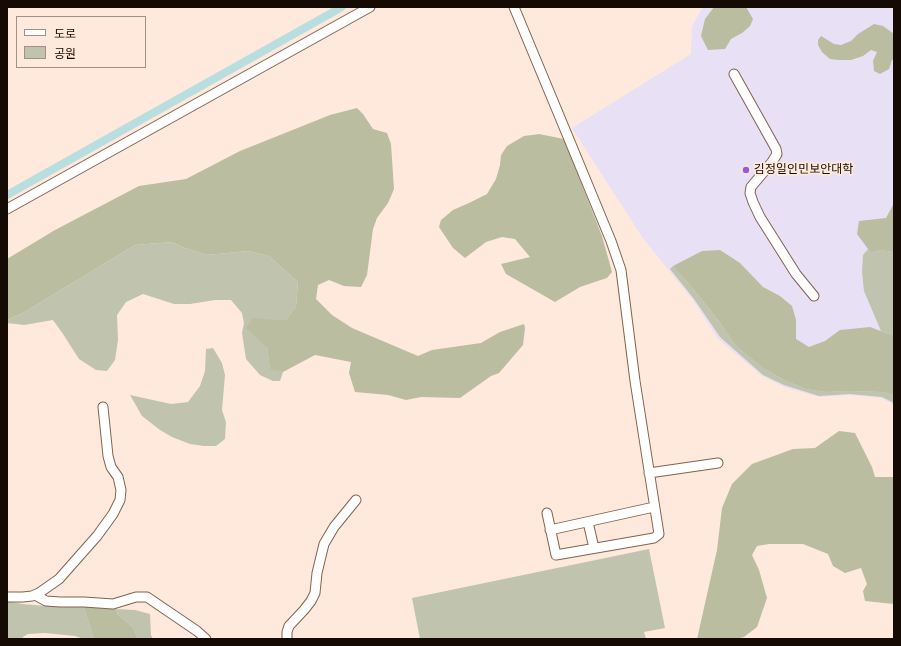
<!DOCTYPE html>
<html>
<head>
<meta charset="utf-8">
<style>
	body { margin:0 }
	#map { position:relative; width:901px; height:646px; overflow:hidden; background:#fee9dc; font-family:"PT Sans Narrow","Noto Sans KR",sans-serif }
	canvas { display:block }
	.frame { position:absolute; inset:0; border:8px solid #150a04; pointer-events:none }
	.legend { position:absolute; left:16px; top:16px; width:130px; height:52px; box-sizing:border-box; background:#fee9dc; border:1px solid #a19086; margin:0; padding:5px 7px; list-style:none; font-size:12px; color:#150a04 }
	.legend li { display:flex; align-items:center; gap:8px; height:20px }
	.legend b { width:20px; border:1px solid #a19086 }
</style>
</head>
<body>
<div id="map">
<canvas width="901" height="646"></canvas>
<div class="frame"></div>
<ul class="legend">
<li><b style="height:5px;background:#fff"></b>도로</li>
<li><b style="height:11px;background:#c0c3ae"></b>공원</li>
</ul>
</div>
<script>
const g = document.querySelector('canvas').getContext('2d');
g.lineJoin = 'round';
function paint(path, color) {
  g.fillStyle = color;
  g.fill(path, 'evenodd');
}
function toPath(rows) {
  const path = new Path2D();
  for (const r of rows) {
    path.moveTo(r[0], r[1]);
    for (let i = 2; i < r.length; i += 2) path.lineTo(r[i], r[i + 1]);
  }
  return path;
}
function trace(path, color, width, dash) {
  g.strokeStyle = color;
  g.lineWidth = width;
  g.lineCap = dash ? 'butt' : 'round';
  g.setLineDash(dash || []);
  g.stroke(path);
}
function drawText(font, color, halo, rows, align = 'center') {
  g.font = font + ' "PT Sans Narrow","Noto Sans KR",sans-serif';
  g.lineWidth = 3.5;
  g.setLineDash([]);
  g.textBaseline = 'middle';
  g.strokeStyle = halo;
  g.fillStyle = color;
  for (const [text, x, y, turn = 0] of rows) {
    g.save();
    g.translate(x, y);
    g.rotate((+turn || 0) * Math.PI / 180);
    g.textAlign = isNaN(turn) ? turn : align;
    if (halo) g.strokeText(text, 0, 0);
    g.fillText(text, 0, 0);
    g.restore();
  }
}
paint(toPath([
	[703,7,894,7,894,405,881,398,849,395,819,397,784,387,762,376,718,339,693,300,642,237,572,128,691,54,692,26]
]), '#e8e0f5');
paint(toPath([
	[172,242,182,247,207,255,248,251,269,256,298,282,296,306,286,320,274,320,267,347,270,368,283,372,280,381,273,381,260,375,246,359,242,333,244,323,242,313,231,300,215,300,190,304,174,304,143,294,126,302,117,315,118,340,115,360,107,371,96,370,79,359,63,334,53,320,24,325,7,323,7,320,23,313,46,299,135,245],
	[868,249,871,253,881,250,893,252,894,336,881,331,864,291,862,272,863,255],
	[673,266,695,291,718,320,736,346,763,368,784,380,806,389,826,392,849,391,882,392,894,395,894,403,882,397,850,394,819,396,784,385,763,375,720,337,694,299,670,269],
	[213,348,222,363,225,375,222,410,226,422,225,439,216,446,204,446,190,444,172,437,160,430,142,416,130,395,171,404,188,402,200,386,205,371,206,349],
	[649,549,665,628,644,632,646,639,420,639,412,598],
	[7,601,22,604,59,607,83,605,94,639,83,639,75,636,45,633,28,634,23,637,22,639,7,639],
	[116,609,135,610,150,614,151,635,153,639,138,639,133,627,118,615]
]), '#c0c3ae');
paint(toPath([
	[714,7,746,7,753,19,750,26,742,33,731,39,725,49,708,50,701,36,705,19],
	[874,24,883,26,894,34,894,59,892,60,889,69,880,74,874,71,873,61,877,52,871,50,863,56,851,60,838,60,830,59,822,52,818,45,818,40,821,36,834,44,841,45,851,41,858,34],
	[357,108,363,114,373,129,387,133,391,144,394,189,388,203,377,218,373,229,367,275,361,287,344,286,329,280,318,285,316,299,332,315,352,328,418,356,432,350,481,343,500,332,524,324,525,328,523,345,499,373,491,376,460,398,421,397,406,400,388,395,355,392,349,373,351,362,315,355,283,372,270,369,267,347,246,328,253,318,274,320,286,320,296,306,298,282,269,256,248,251,207,255,182,247,172,242,135,245,46,299,23,313,7,320,7,259,55,230,139,186,186,179,240,151,330,115],
	[539,134,564,139,602,236,612,272,607,278,580,287,555,302,506,274,501,264,530,257,515,239,502,237,486,242,465,258,453,248,439,227,441,220,453,210,469,203,487,194,496,179,500,165,501,155,507,146,524,136],
	[894,203,894,257,893,252,881,250,871,253,857,234,859,221,886,218],
	[720,250,740,263,763,287,780,296,792,306,796,320,796,339,809,347,825,341,840,330,870,327,894,336,894,395,882,392,849,391,826,392,806,389,784,380,763,368,736,346,718,320,695,291,673,266,702,251],
	[839,431,855,433,872,467,875,477,894,477,894,604,865,601,863,591,867,584,861,568,845,573,833,566,828,554,803,544,769,544,757,546,752,555,759,570,767,598,757,627,744,637,736,639,697,639,717,550,722,508,732,484,752,464,793,449,815,448],
	[94,604,116,609,118,615,133,627,138,639,94,639,83,605]
]), '#babda0');
trace(toPath([
	[7,195,342,7]
]), '#b8dee0', 8);
const minor = toPath([
	[514,7,566,132,611,241,621,270,635,381,659,534,654,538,556,555,547,513],
	[734,74,771,140,776,149,777,154,772,162,751,187,750,193,753,202,760,217,796,274,814,296],
	[7,209,370,7],
	[649,473,718,463],
	[588,522,594,548],
	[550,530,654,507],
	[35,595,46,601,60,602,84,602,113,604,136,597,147,597,197,631,206,639],
	[7,597,23,597,32,596,39,593,59,579,97,536,113,514,120,500,121,490,118,477,111,467,108,456,103,407],
	[287,639,287,632,289,626,304,610,311,601,315,593,317,573,324,544,334,527,356,500]
]);
trace(minor, '#81634f', 11);
trace(minor, '#fff', 9);
for (const [x, y, r, color] of [
	[746,170,4,"#9b59ce"]
]) {
  const dot = new Path2D();
  dot.arc(x, y, r, 0, 2 * Math.PI);
  g.fillStyle = color;
  g.fill(dot);
  trace(dot, '#fee9dc', 1.5);
}
drawText('12px', '#150a04', '#fee9dc', [
	["김정일인민보안대학",754,170]
], 'left');
</script>
</body>
</html>
